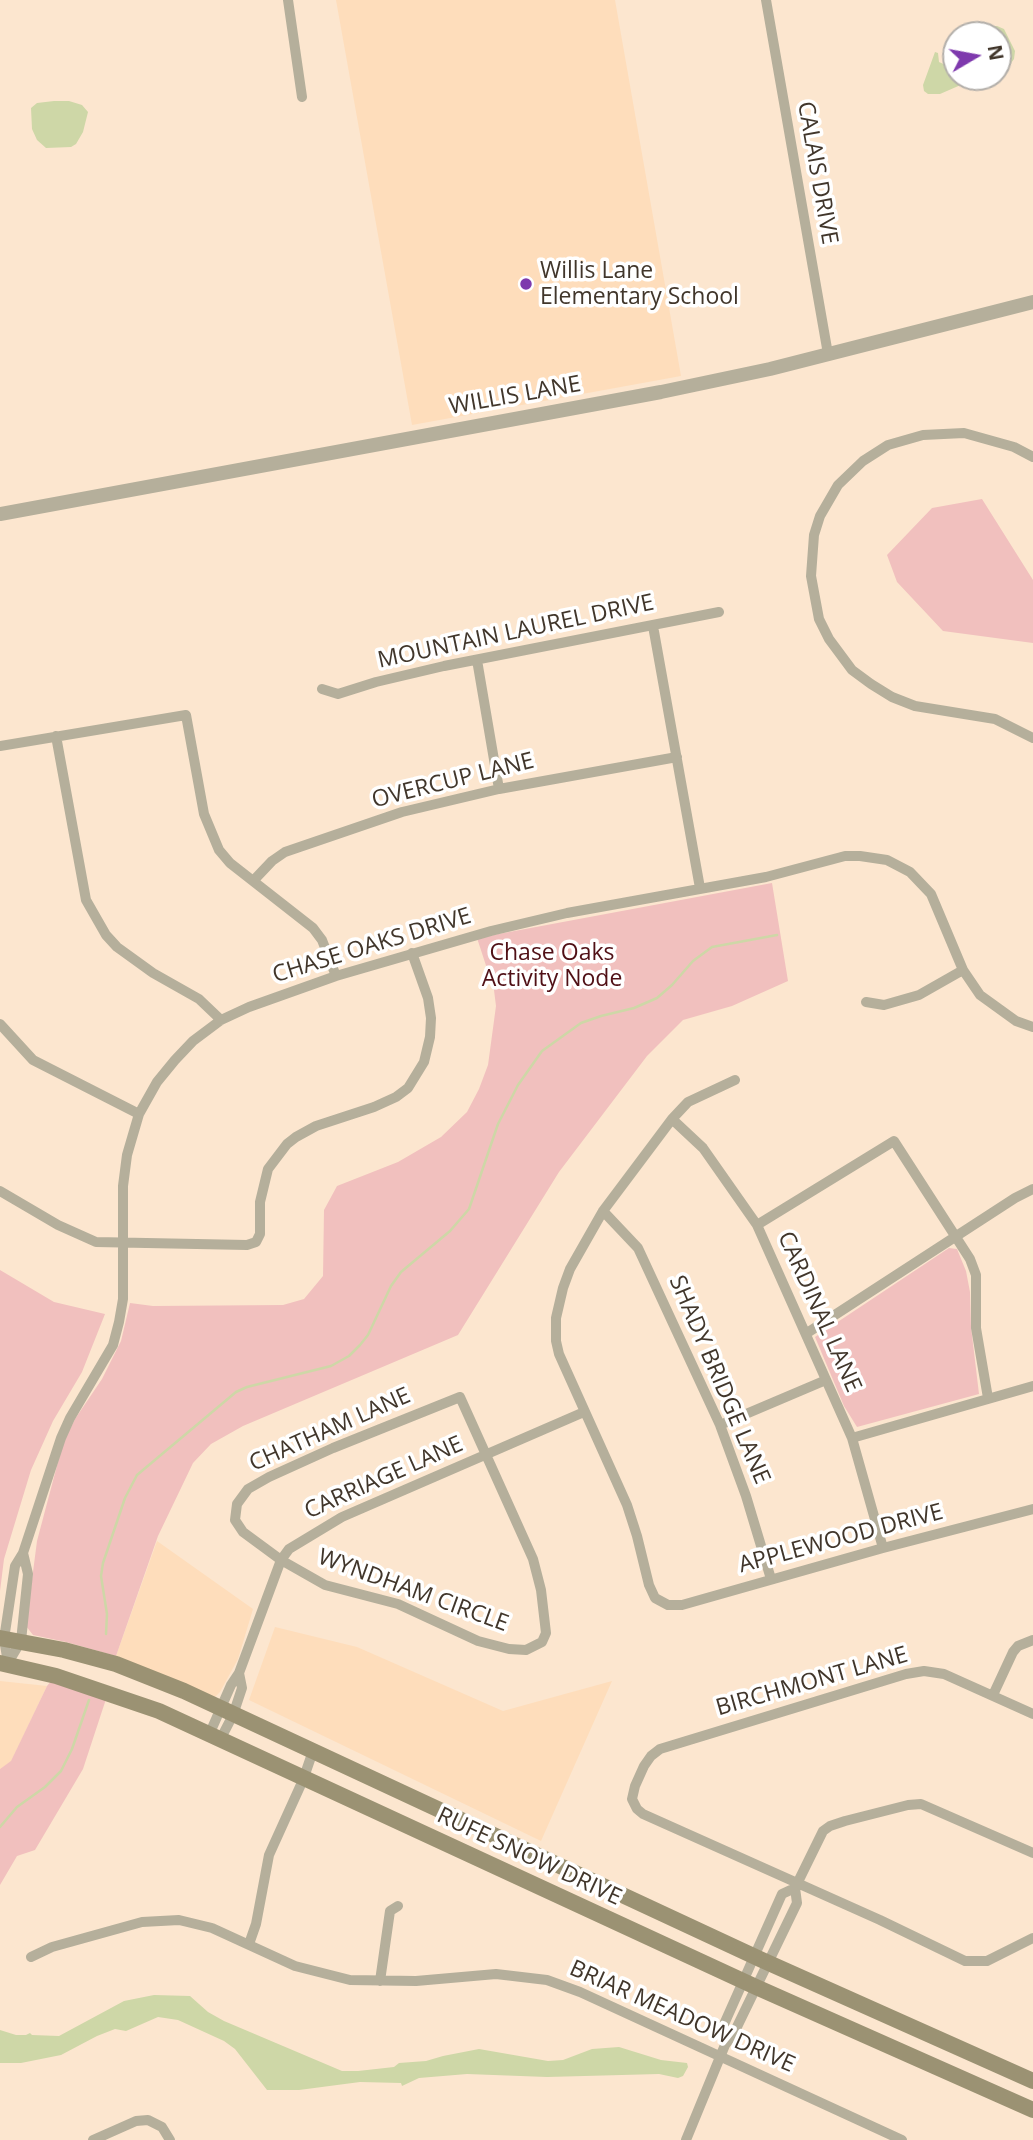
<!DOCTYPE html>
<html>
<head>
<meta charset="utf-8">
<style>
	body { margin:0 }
	#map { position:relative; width:1033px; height:2140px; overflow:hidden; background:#fce6cf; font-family:"Open Sans",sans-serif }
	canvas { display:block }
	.north { position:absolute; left:942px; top:21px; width:70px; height:70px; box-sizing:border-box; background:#fff; border:2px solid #b3afaa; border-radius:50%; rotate:80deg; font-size:19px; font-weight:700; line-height:28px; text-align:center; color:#41362b }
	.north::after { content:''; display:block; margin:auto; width:24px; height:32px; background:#7e39ad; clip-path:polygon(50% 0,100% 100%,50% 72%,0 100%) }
</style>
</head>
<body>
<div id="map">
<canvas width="1033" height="2140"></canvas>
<div class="north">N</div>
</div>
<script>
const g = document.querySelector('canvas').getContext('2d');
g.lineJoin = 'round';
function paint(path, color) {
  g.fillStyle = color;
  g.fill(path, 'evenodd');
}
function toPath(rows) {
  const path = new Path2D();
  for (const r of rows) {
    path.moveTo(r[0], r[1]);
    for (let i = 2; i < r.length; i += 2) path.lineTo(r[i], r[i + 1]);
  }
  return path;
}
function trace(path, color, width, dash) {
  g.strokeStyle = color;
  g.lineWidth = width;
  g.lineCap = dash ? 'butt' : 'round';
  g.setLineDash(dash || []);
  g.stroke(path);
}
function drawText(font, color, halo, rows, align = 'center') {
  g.font = font + ' "Open Sans",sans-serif';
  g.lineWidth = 7;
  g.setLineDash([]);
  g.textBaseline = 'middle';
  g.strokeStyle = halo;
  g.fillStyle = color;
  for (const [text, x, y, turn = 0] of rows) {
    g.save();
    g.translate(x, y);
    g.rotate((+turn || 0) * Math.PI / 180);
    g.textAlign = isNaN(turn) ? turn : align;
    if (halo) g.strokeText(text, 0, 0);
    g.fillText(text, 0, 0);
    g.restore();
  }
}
paint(toPath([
	[336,0,615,0,681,376,412,425],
	[157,1541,253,1609,238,1659,220,1692,214,1698,116,1656],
	[275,1627,357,1647,503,1711,612,1681,541,1841,249,1700],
	[0,1681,47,1686,11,1762,0,1769]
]), '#feddbb');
paint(toPath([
	[982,499,1033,580,1033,643,943,631,897,582,887,555,932,508],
	[772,883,788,981,732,1006,683,1020,647,1056,559,1172,458,1335,243,1426,211,1444,193,1463,158,1536,116,1656,66,1642,33,1635,26,1626,37,1541,63,1443,75,1419,102,1379,121,1341,130,1303,153,1306,283,1305,304,1299,323,1276,324,1210,337,1186,398,1162,441,1137,467,1112,479,1089,488,1065,496,1006,494,990,477,938],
	[949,1248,957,1249,966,1271,970,1292,971,1327,979,1394,857,1427,844,1406,815,1337],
	[0,1270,54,1302,105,1314,82,1372,53,1421,31,1470,4,1559,0,1591],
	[52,1680,107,1696,83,1769,35,1850,17,1856,0,1885,0,1769,11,1761,47,1686]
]), '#f1c0be');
paint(toPath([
	[989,26,997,26,1004,29,1015,51,1014,59,1011,63,998,68,998,35,971,35],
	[935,52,938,53,939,62,950,67,955,66,956,62,956,77,979,77,940,94,928,94,924,91,923,85],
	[54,101,69,101,82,105,88,112,83,132,76,144,71,147,46,148,37,140,32,129,31,108,37,103],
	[154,1995,190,1996,208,2012,224,2021,342,2071,358,2071,394,2067,399,2063,426,2061,443,2056,479,2049,548,2061,563,2060,592,2049,619,2047,661,2060,687,2063,688,2067,683,2076,678,2078,659,2074,547,2077,467,2074,419,2078,402,2086,401,2083,360,2082,299,2090,267,2090,235,2049,224,2041,178,2020,158,2017,126,2031,115,2029,97,2036,61,2055,21,2063,0,2063,0,2030,16,2035,26,2035,30,2033,32,2035,59,2036,124,2001]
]), '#ced7a7');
trace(toPath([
	[106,1634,107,1614,101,1576,103,1563,125,1498,137,1475,236,1392,247,1387,331,1366,349,1356,360,1345,368,1335,391,1286,401,1272,450,1231,469,1209,498,1124,518,1085,542,1051,581,1023,601,1016,634,1008,657,998,672,985,693,961,712,947,777,935],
	[0,1827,17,1807,45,1787,61,1771,72,1749,89,1700]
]), '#ced7a7', 2.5);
trace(toPath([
	[288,0,302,97],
	[766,0,828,354],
	[1033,457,1014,447,964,433,923,435,888,445,863,461,838,485,820,516,814,535,811,576,819,619,829,639,852,670,871,684,892,697,915,706,995,719,1033,738],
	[653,626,700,888],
	[477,660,499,789],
	[322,689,338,694,376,682,444,666,719,612],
	[56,736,86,900,106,935,117,947,153,973,199,999,221,1020],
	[0,746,186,715,204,814,219,850,230,863,313,928,322,940,336,976],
	[254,880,272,861,285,852,402,812,499,789,677,757],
	[866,1002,884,1005,919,995,963,970],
	[0,1024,33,1060,139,1114],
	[735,1080,688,1102,672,1119,603,1211,570,1269,563,1288,556,1318,556,1341,559,1354,627,1505,637,1536,649,1585,655,1598,668,1605,682,1605,883,1548,1033,1509],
	[672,1119,703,1148,757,1225,852,1438,883,1548],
	[0,1191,58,1225,96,1242,247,1245,256,1242,260,1234,260,1202,268,1169,287,1144,296,1137,316,1126,374,1107,396,1097,408,1088,424,1062,430,1037,431,1018,428,998,412,953],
	[603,1211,638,1248,720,1425,746,1496,771,1579],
	[757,1225,894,1141,970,1259,976,1275,976,1328,988,1398],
	[807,1333,1015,1198,1033,1189],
	[460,1397,533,1559,541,1590,546,1633,542,1642,526,1650,509,1649,478,1641,398,1604,325,1585,281,1560,243,1532,235,1520,237,1504,248,1489,269,1477,333,1448,460,1397],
	[720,1425,826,1380],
	[852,1438,1033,1386],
	[8,1663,4,1639,15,1566,23,1553,61,1438,70,1418,113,1345,119,1322,123,1299,123,1186,127,1155,139,1114,157,1082,175,1060,193,1041,221,1020,249,1007,336,976,491,931,567,913,766,877,845,856,860,856,887,860,910,872,931,894,963,970,980,995,1016,1021,1033,1027],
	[8,1663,21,1641,28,1574,23,1553],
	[993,1695,1013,1652,1018,1646,1033,1640],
	[1033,1714,944,1674,924,1671,906,1674,660,1749,651,1756,644,1766,635,1786,632,1799,637,1809,643,1814,880,1920,965,1961,987,1961,1033,1938],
	[209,1735,231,1685,239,1673,281,1560,289,1549,342,1517,584,1412],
	[220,1740,233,1715,242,1688,239,1673],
	[249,1944,256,1924,269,1855,303,1780,313,1751],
	[31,1957,52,1947,142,1922,179,1920,212,1928,295,1966,350,1980,416,1981,496,1974,547,1980,580,1992,902,2140],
	[380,1981,390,1911,398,1906],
	[725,2045,721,2031,782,1894,795,1888],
	[93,2140,136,2121,148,2120,162,2127,170,2140],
	[686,2140,725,2045,734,2033,797,1903,795,1888,823,1831,830,1826,845,1821,908,1805,921,1804,1033,1853]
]), '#b5af9b', 10);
trace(toPath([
	[0,514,661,392,770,369,1033,302]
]), '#b5af9b', 14);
trace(toPath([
	[0,1638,64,1650,116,1664,184,1691,762,1960,1033,2081],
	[0,1663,56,1676,159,1711,756,1987,1033,2110]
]), '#9b9273', 16);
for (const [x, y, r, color] of [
	[526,284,7,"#7e39ad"]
]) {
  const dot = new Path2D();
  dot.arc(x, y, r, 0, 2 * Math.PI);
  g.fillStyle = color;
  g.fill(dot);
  trace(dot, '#fff', 2.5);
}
drawText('23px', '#41362b', '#fff', [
	["CALAIS DRIVE",817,173,80],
	["WILLIS LANE",515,396,-10],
	["MOUNTAIN LAUREL DRIVE",516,632,-12],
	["OVERCUP LANE",453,781,-14],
	["CHASE OAKS DRIVE",372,946,-17],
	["CARDINAL LANE",819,1312,66],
	["SHADY BRIDGE LANE",719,1380,67],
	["CHATHAM LANE",330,1430,-24],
	["CARRIAGE LANE",384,1478,-24],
	["APPLEWOOD DRIVE",841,1539,-15],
	["WYNDHAM CIRCLE",413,1591,20],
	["BIRCHMONT LANE",812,1682,-16],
	["RUFE SNOW DRIVE",529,1857,25],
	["BRIAR MEADOW DRIVE",682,2017,24]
]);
drawText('23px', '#41362b', '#fff', [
	["Willis Lane",540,271],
	["Elementary School",540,297]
], 'left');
drawText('23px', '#501016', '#fff', [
	["Chase Oaks",552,953],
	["Activity Node",552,979]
]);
</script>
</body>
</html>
